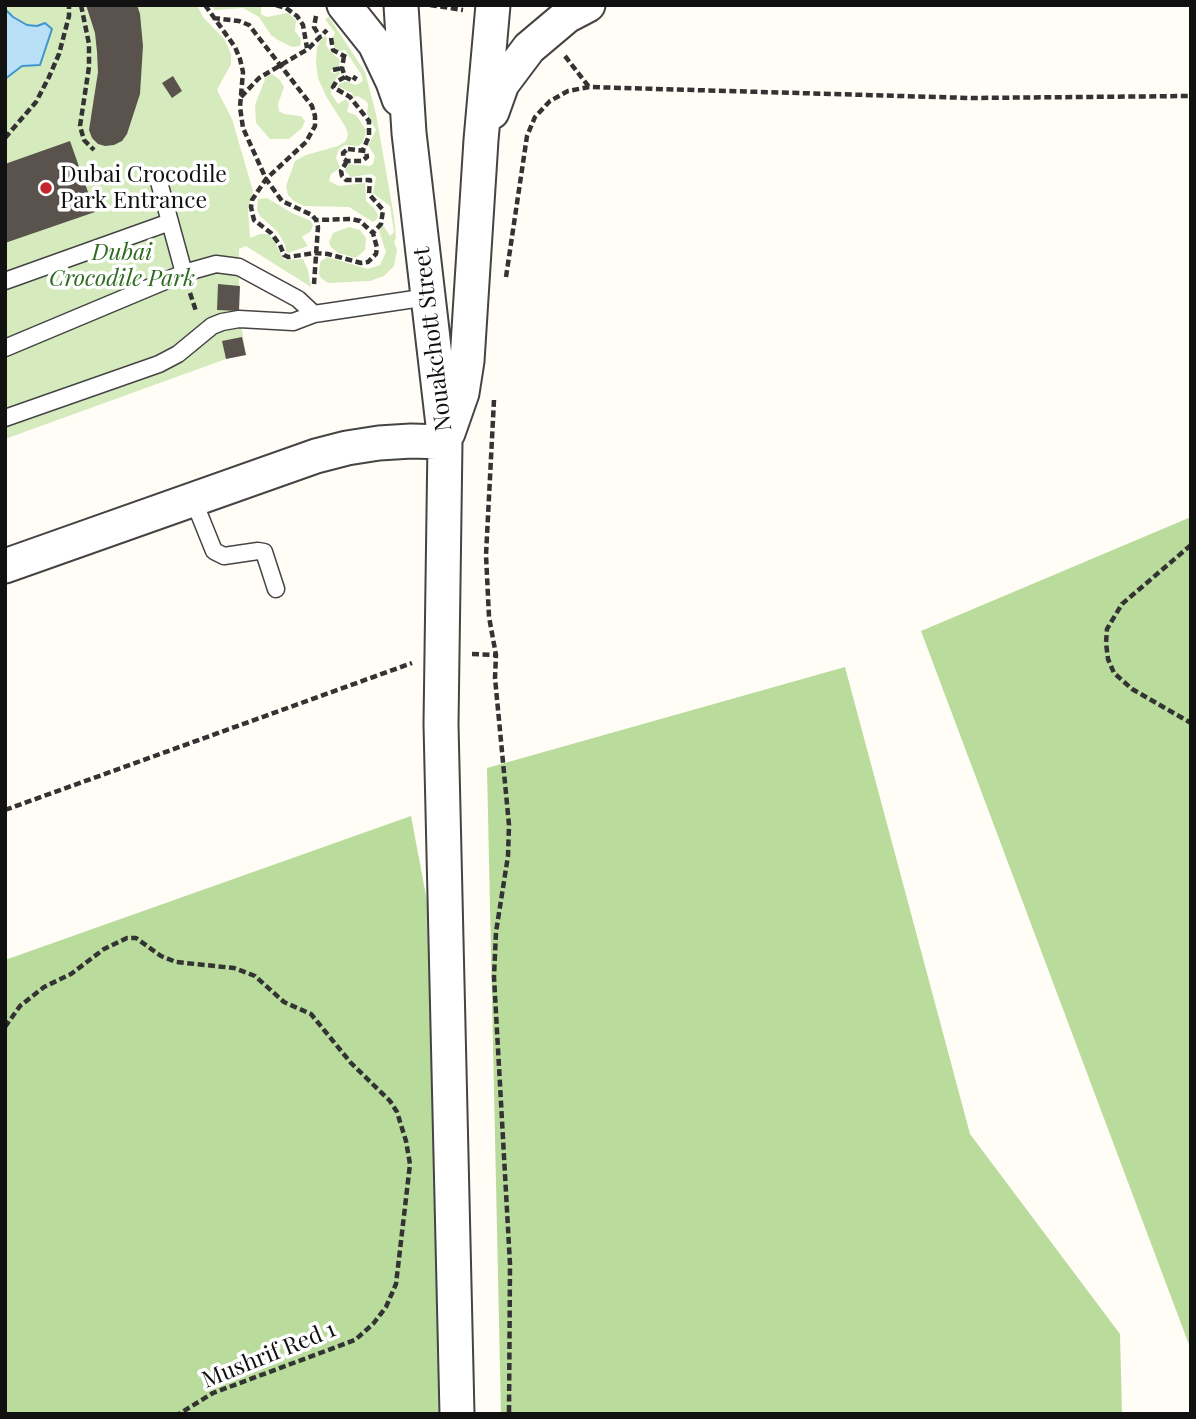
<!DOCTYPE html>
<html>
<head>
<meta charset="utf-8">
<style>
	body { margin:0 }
	#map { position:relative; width:1196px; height:1419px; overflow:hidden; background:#fffdf5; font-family:"Playfair Display",serif }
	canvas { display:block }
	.frame { position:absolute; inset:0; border:7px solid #111; pointer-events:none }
</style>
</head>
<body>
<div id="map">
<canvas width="1196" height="1419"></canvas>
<div class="frame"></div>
</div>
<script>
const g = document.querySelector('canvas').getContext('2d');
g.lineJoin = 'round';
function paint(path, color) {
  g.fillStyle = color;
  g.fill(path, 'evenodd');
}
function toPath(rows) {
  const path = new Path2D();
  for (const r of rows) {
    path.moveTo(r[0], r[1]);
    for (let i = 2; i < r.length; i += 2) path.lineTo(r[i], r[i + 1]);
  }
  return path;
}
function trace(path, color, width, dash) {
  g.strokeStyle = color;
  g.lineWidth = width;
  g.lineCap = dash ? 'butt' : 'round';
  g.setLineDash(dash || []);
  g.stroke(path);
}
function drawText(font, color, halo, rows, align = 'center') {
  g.font = font + ' "Playfair Display",serif';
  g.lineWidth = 7;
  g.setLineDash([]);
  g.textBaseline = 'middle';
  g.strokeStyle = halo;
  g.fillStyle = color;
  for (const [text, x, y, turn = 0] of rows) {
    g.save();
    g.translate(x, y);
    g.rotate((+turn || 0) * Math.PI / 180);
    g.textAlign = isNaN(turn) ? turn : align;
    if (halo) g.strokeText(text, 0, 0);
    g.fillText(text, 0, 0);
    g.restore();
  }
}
paint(toPath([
	[5,5,197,5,203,17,225,40,231,54,231,64,217,90,232,119,253,191,248,209,250,238,260,234,268,234,273,239,284,260,303,259,308,270,311,287,246,246,239,249,239,311,246,355,226,359,5,439],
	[211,5,261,5,261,14,267,17,288,13,296,20,295,31,301,39,300,46,292,47,278,40,271,35,259,17,243,8,215,10],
	[329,17,365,72,376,114,394,217,396,238,394,242,397,250,394,266,384,276,370,281,328,283,321,278,319,274,320,262,327,257,368,269,380,265,386,252,379,231,383,225,390,236,394,232,390,206,373,193,376,177,371,174,351,177,345,171,347,164,370,166,373,164,375,156,368,145,376,130,367,113,368,104,366,101,358,96,353,97,352,93,337,86,345,81,356,85,363,81,361,74,345,50,340,51,334,47,333,37,335,33,325,19],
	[325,36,327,38,326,45,330,51,340,60,339,65,330,71,334,74,339,71,340,74,331,85,331,94,338,104,346,99,349,104,347,112,356,115,366,130,363,142,359,146,345,145,339,149,336,158,340,168,331,174,329,181,339,186,365,183,366,201,374,208,378,215,377,219,373,222,349,207,304,206,294,201,288,195,286,186,295,161,306,155,338,146,346,141,348,134,346,128,326,96,318,78,316,63,317,48,321,39],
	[272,74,280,80,284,87,278,104,279,111,284,114,301,116,305,121,302,128,289,139,270,139,256,123,255,105,266,77],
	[267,198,292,213,311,221,313,225,311,231,302,237,308,246,288,253,286,251,285,244,277,231,260,216,257,210,258,199],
	[349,227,360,230,366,238,365,250,356,258,338,253,331,247,329,242,333,233]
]), '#d5ebbd');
paint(toPath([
	[1191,517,1191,1350,921,631],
	[845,667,970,1134,1120,1334,1122,1414,501,1414,487,768],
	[411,816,427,901,444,1414,5,1414,5,960]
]), '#b9dc9c');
const water = toPath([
	[5,9,13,17,27,25,37,26,45,23,52,29,40,65,22,66,5,79,5,9]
]);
paint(water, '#b9e0f7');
trace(water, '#3f96cf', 2);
paint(toPath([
	[86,5,137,5,140,14,143,46,140,94,127,134,122,141,114,145,105,146,98,144,92,138,89,130,98,72,97,52,95,33],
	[173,76,182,91,172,98,162,83],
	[70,141,95,212,5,243,5,164],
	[218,284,240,286,239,311,217,310],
	[242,337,246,355,226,359,222,341]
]), '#5a524d');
const service = toPath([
	[159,182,184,273],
	[5,281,170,222],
	[5,348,184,273,216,264,239,267,298,299,314,314],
	[5,418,159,364,178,354,212,326,222,322,239,319,293,322,314,314,428,297],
	[193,499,214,551,224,556,258,551,264,552,276,589]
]);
const minor = toPath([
	[344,5,375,44,393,82,399,99],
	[401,5,409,133,445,442,441,724,457,1414],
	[492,112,502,84,529,48,567,16,588,5],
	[448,433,462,393,467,361,481,140,493,5],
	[5,566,316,456,347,448,379,443,411,441,445,442]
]);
trace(service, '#444', 19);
trace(minor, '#444', 37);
trace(toPath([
	[81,5,89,44,89,67,80,126,84,140,94,150],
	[205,5,235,47,240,59,243,72,240,107,243,128,266,179,282,201,312,215,316,220,318,227,314,284],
	[276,5,286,8,297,16,303,25,307,48],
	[430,5,463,10],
	[316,16,314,27,320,37],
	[213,18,239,21,249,25,312,106,315,116,315,126,306,142,266,179,252,200,251,207,254,220,271,233,280,245,284,255,288,257,315,253,328,254,361,263,368,262,376,254,377,248,373,233,360,221,351,219,316,220],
	[331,38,333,50,346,57],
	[344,56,342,68,345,77,353,81,356,76],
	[565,56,589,87],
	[333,70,342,68],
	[345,77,336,82,333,87,350,97,369,121,369,136,363,150],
	[241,97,259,78,308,49,327,30],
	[5,138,36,102,49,77,59,54,69,16,69,5],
	[348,149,366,151,367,157,362,161,347,161,344,159,343,153,348,149],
	[347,161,341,171,342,176,346,180,370,180,369,194,383,210,381,224,373,233],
	[506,277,527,136,535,117,550,101,568,91,589,87,971,98,1191,96],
	[190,293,196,311],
	[494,400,486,555,489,617,496,655,495,678,509,825,508,856,496,932,494,977,510,1264,509,1414],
	[1191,545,1122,604,1107,629,1106,643,1108,659,1114,673,1132,689,1191,723],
	[472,654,496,655],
	[5,810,412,663],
	[5,1027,20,1006,44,987,71,974,104,949,127,938,136,938,161,956,176,962,234,968,255,976,284,1002,311,1014,351,1063,390,1101,397,1112,406,1141,410,1164,396,1284,386,1307,373,1324,355,1340,213,1393,179,1414]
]), '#333', 4.5, [7, 3.5]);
trace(service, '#fff', 16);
trace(minor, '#fff', 33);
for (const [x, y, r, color] of [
	[46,188,7,"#c4262e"]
]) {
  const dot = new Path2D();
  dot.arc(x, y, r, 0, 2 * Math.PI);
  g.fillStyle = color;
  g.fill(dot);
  trace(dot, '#fff', 2.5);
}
drawText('23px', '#111', '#fff', [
	["Dubai Crocodile",60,175],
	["Park Entrance",60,201]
], 'left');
drawText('italic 23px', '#2f6b1f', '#fff', [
	["Dubai",122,253],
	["Crocodile Park",122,279]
]);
drawText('23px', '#111', '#fff', [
	["Nouakchott Street",433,339,-97],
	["Mushrif Red 1",269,1355,-22]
]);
</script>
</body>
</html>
